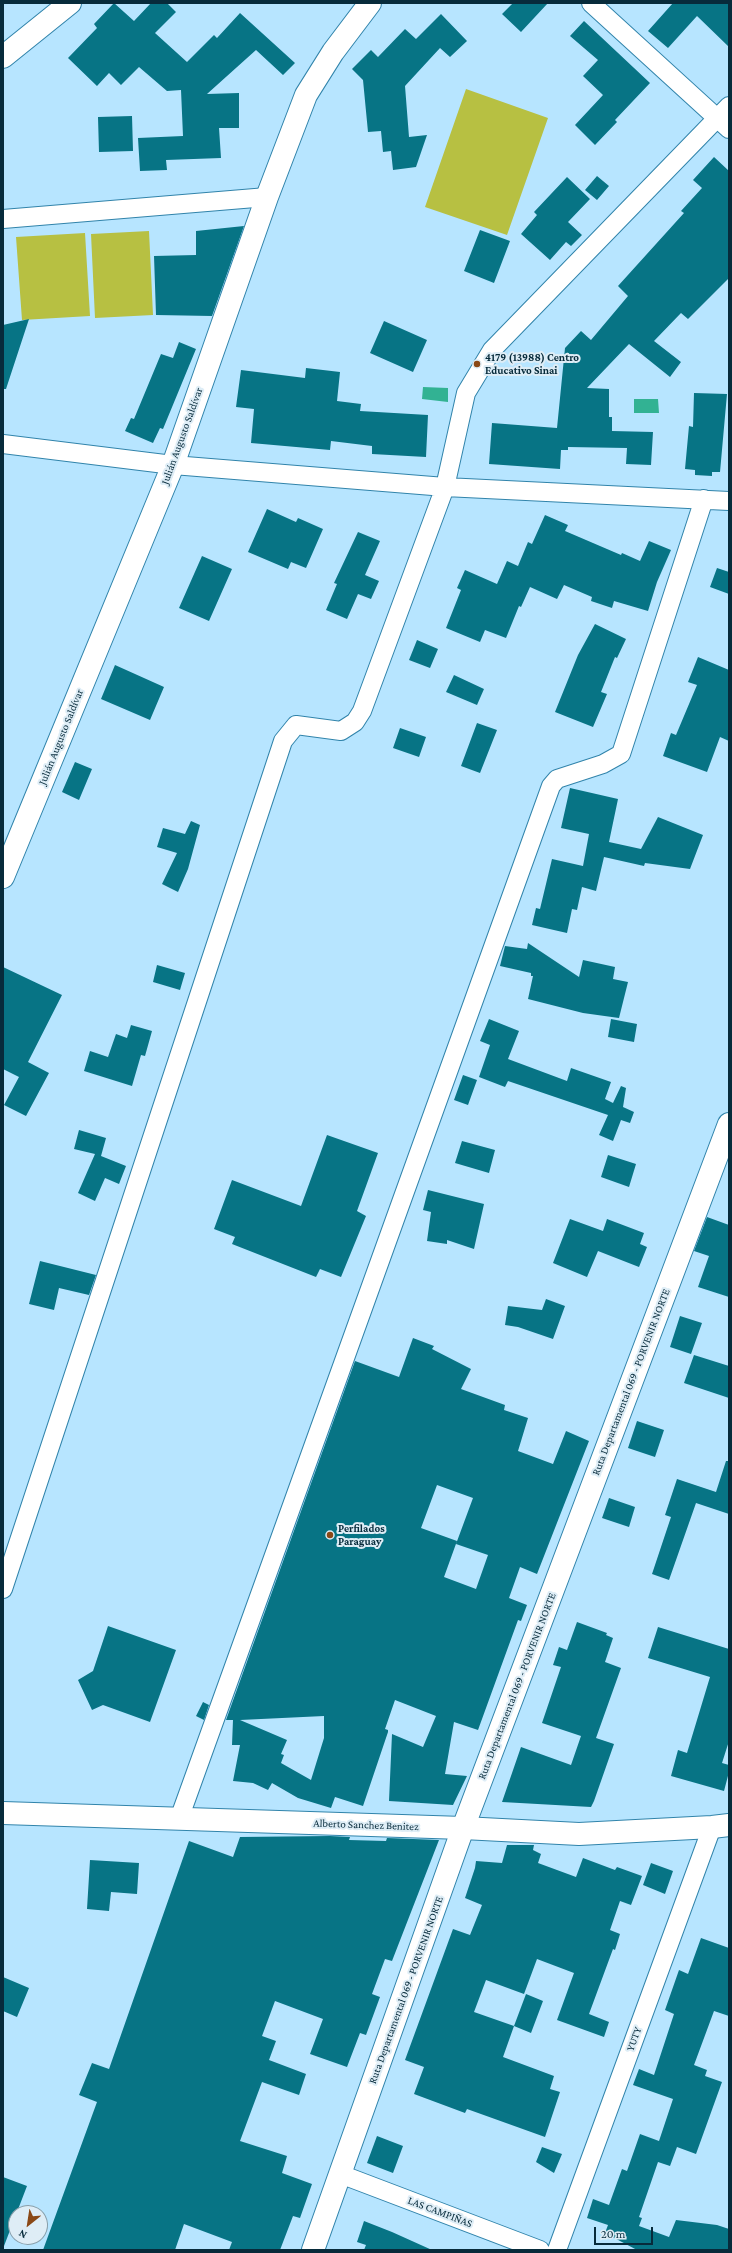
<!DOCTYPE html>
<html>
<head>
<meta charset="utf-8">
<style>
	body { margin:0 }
	#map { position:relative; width:732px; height:2253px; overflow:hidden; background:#b7e5ff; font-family:"Crimson Pro",serif }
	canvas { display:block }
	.frame { position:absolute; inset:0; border:4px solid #072b3b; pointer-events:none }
	.north { position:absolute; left:8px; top:2205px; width:40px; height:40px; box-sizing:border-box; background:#deedf6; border:1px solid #889fab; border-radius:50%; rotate:210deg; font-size:11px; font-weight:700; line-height:16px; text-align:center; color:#072b3b }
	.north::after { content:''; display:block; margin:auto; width:14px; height:18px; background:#8a4816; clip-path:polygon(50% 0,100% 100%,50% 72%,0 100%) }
	.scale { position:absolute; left:594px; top:2227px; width:59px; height:18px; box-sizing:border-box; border:2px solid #072b3b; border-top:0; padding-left:5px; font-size:12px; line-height:14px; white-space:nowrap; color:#072b3b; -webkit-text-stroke:3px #deedf6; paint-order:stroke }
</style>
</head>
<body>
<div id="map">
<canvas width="732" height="2253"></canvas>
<div class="frame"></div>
<div class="north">N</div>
<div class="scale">20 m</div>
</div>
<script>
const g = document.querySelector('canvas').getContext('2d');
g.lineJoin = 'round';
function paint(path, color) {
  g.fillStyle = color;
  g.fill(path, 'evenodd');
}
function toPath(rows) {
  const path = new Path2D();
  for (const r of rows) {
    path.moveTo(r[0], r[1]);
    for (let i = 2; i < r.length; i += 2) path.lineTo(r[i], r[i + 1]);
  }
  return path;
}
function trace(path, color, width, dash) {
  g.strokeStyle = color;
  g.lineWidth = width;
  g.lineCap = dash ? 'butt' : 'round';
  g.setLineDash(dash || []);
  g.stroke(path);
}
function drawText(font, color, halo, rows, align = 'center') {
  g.font = font + ' "Crimson Pro",serif';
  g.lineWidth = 4;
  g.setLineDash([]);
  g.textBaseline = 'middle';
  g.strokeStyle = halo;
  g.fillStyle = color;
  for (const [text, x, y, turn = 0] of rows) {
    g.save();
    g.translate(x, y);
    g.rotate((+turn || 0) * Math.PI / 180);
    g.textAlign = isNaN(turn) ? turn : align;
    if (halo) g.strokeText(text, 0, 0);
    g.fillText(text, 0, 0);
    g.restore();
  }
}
paint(toPath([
	[466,89,548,118,507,235,425,207],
	[149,231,153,315,95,318,91,234],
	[85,233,90,316,22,320,16,237]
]), '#b7c042');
paint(toPath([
	[423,387,448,388,448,402,422,399],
	[634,399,658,399,659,413,634,413]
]), '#32b293');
paint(toPath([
	[114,3,134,21,151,3,167,3,176,12,155,33,187,62,214,35,217,38,240,13,295,63,283,75,256,50,207,94,239,93,239,128,219,128,221,158,166,160,167,170,140,171,138,138,183,136,181,90,167,91,139,67,121,85,109,73,97,86,68,58,97,28,94,24],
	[513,3,548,3,521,32,502,14],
	[673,3,729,3,729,47,697,16,668,48,648,31],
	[441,14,467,41,450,57,440,48,405,86,409,137,427,135,416,167,393,170,391,151,383,152,381,131,368,132,363,80,352,69,371,50,378,57,405,29,416,39],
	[584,21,650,83,615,120,617,122,595,145,575,125,603,95,583,76,598,60,570,36],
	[132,116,133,151,99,152,98,117],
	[714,157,729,171,729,278,688,319,681,313,654,341,681,362,670,377,629,344,587,388,609,389,609,417,612,417,612,431,653,432,651,465,626,464,627,448,568,447,568,450,561,450,560,469,489,464,492,423,557,428,565,348,581,331,591,340,628,296,618,286,684,213,681,211,702,188,693,180],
	[597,176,609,186,597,200,585,190],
	[567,177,590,199,568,222,582,235,571,246,566,242,550,260,521,234,537,215,534,212],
	[244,226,212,316,156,315,154,256,196,255,196,231],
	[480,230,510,241,494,283,464,271],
	[29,319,6,389,3,389,3,325],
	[384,321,427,340,413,372,370,353],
	[179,342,196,349,163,429,160,428,153,443,125,431,131,418,134,419,161,354,173,358],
	[306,368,340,372,337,401,361,404,360,411,428,415,426,457,372,454,372,446,331,441,330,450,251,443,254,409,236,407,241,370,305,378],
	[694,393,727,394,720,472,712,472,712,476,695,475,695,470,685,469,689,426,693,427],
	[267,509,296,522,298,518,323,529,306,568,291,562,288,569,248,552],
	[545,515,568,525,565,531,621,555,622,553,640,561,649,541,671,550,657,582,648,611,614,601,612,608,591,601,592,597,564,585,557,599,530,587,521,607,519,606,506,638,485,630,480,642,446,628,461,590,457,588,465,570,497,584,507,561,518,566,528,542,532,544],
	[358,532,380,541,365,575,379,581,371,599,358,594,347,619,326,610,337,584,334,583],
	[202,556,232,569,209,621,179,608],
	[717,568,729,572,729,594,710,587],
	[595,624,626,639,617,658,615,657,601,692,607,694,593,727,555,712,578,655],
	[417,640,438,649,430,668,409,660],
	[698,657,729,670,729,741,720,737,707,772,663,756,671,733,676,735,697,685,688,682],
	[115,665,164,687,150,720,101,699],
	[454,675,484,689,477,705,446,692],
	[477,723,497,730,480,773,461,766],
	[400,728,426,737,419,757,393,748],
	[75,762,92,769,79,800,62,792],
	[570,788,618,799,609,842,641,849,658,817,703,835,690,869,645,863,644,866,604,857,596,891,582,887,577,910,572,909,567,933,532,925,536,908,540,909,552,859,583,866,589,834,561,828],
	[191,821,200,825,188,869,178,892,162,884,177,853,157,847,163,828,185,834],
	[528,943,579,977,583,960,615,967,613,979,628,982,619,1018,583,1013,528,999,533,976,531,976,531,973,500,966,505,946,527,949],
	[157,965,185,973,180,990,153,982],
	[3,967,62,995,28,1062,49,1073,26,1116,4,1105,19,1077,3,1069],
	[489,1019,519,1031,508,1059,567,1081,571,1068,611,1082,605,1099,613,1103,621,1086,626,1088,623,1107,634,1112,630,1123,621,1120,613,1141,599,1135,608,1115,508,1081,505,1087,479,1077,490,1045,480,1041],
	[611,1019,637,1024,634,1042,608,1037],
	[131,1025,152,1031,145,1056,141,1055,132,1086,84,1071,90,1051,108,1057,116,1034,127,1038],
	[463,1075,477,1080,468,1105,454,1100],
	[79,1130,106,1138,101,1156,126,1166,119,1184,105,1178,95,1201,78,1193,95,1154,74,1149],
	[327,1135,378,1153,357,1211,366,1216,341,1277,320,1269,316,1277,232,1244,235,1237,214,1229,232,1180,301,1206],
	[462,1141,495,1150,489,1173,455,1163],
	[608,1155,636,1164,629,1187,601,1177],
	[428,1190,484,1204,474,1249,447,1240,447,1244,427,1241,431,1212,423,1210],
	[707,1217,729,1225,729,1297,698,1287,709,1256,694,1251],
	[570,1219,603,1231,607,1219,644,1233,640,1244,647,1247,639,1267,598,1251,587,1277,553,1263],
	[40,1261,96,1275,89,1295,59,1288,54,1310,29,1304],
	[546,1299,565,1306,553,1339,518,1327,505,1325,508,1306,542,1310],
	[680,1316,702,1323,691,1354,670,1347],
	[413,1338,434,1346,432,1349,471,1369,461,1389,505,1405,504,1410,528,1418,518,1451,553,1464,566,1431,589,1441,537,1574,520,1567,509,1598,527,1605,521,1621,518,1620,478,1730,454,1722,445,1774,467,1776,453,1805,389,1801,392,1734,423,1747,436,1716,395,1700,385,1729,388,1730,388,1732,363,1806,335,1797,331,1808,298,1798,272,1783,268,1790,253,1783,233,1781,240,1745,232,1745,233,1720,226,1720,355,1361,399,1377],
	[437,1485,473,1498,456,1544,488,1555,476,1589,444,1577,457,1541,421,1528],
	[324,1716,324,1738,311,1780,281,1763,284,1755,281,1754,287,1740,240,1720],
	[694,1355,729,1366,729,1398,684,1383],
	[637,1421,664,1430,655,1457,628,1448],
	[726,1461,729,1461,729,1514,696,1503,669,1580,652,1574,671,1517,665,1515,677,1479,716,1492],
	[609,1498,635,1507,629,1527,602,1518],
	[577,1622,607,1633,606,1635,613,1638,605,1662,621,1668,596,1738,614,1744,594,1801,591,1807,502,1802,521,1747,571,1765,581,1736,542,1723,561,1667,553,1665,559,1647,567,1650],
	[108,1626,176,1650,150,1722,103,1705,92,1710,78,1680,93,1671],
	[658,1627,729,1649,729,1741,722,1763,729,1765,729,1772,724,1791,671,1776,678,1750,687,1753,710,1677,648,1658],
	[203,1702,209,1705,204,1720,196,1716],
	[330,1836,350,1837,349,1840,386,1841,387,1838,439,1840,392,1961,385,1959,372,1994,380,1997,366,2035,360,2033,347,2067,310,2054,323,2019,275,2001,262,2036,276,2041,269,2060,306,2074,299,2095,262,2082,240,2141,287,2156,282,2173,312,2184,300,2218,293,2216,280,2250,229,2250,232,2242,184,2224,175,2250,43,2250,97,2102,79,2095,92,2063,109,2069,189,1841,233,1857,240,1837],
	[507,1845,534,1845,533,1850,541,1854,538,1863,576,1877,583,1858,615,1870,617,1867,642,1876,631,1905,620,1901,610,1930,620,1934,615,1950,613,1949,589,2014,609,2022,604,2037,557,2020,574,1973,537,1959,524,1994,486,1980,474,2012,514,2026,503,2057,554,2076,550,2089,560,2092,545,2137,467,2109,465,2113,414,2094,424,2067,405,2060,453,1929,470,1935,482,1905,465,1898,475,1868,476,1861,502,1863],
	[90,1860,139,1863,137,1894,111,1892,109,1911,87,1909],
	[651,1863,673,1871,665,1894,643,1885],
	[701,1938,729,1948,729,2016,714,2011,694,2065,707,2070,705,2076,722,2082,696,2154,677,2147,670,2166,658,2162,639,2217,642,2218,639,2226,669,2237,676,2220,717,2225,729,2229,729,2250,637,2250,605,2233,608,2225,587,2218,593,2199,609,2205,622,2169,627,2171,640,2134,659,2141,673,2099,633,2085,639,2069,654,2075,674,2014,665,2010,679,1970,688,1974],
	[3,1977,29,1988,17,2017,3,2011],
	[526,1994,543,2001,531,2033,514,2026],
	[377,2136,403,2146,393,2173,367,2163],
	[542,2147,562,2154,554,2173,536,2162],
	[3,2177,27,2186,4,2246,3,2245],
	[364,2221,392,2232,432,2250,364,2250,366,2245,357,2242]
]), '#077485');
const minor = toPath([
	[591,3,729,129],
	[3,219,267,197],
	[3,444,173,465,445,487,729,501],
	[3,1589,283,741,296,725,341,731,355,722,362,711,445,487,466,393,492,350,729,106],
	[179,1819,551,786,557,779,603,764,621,754,704,499],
	[340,2174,540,2250],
	[557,2250,712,1827]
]);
const tertiary = toPath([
	[3,57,70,3],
	[3,877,173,465,267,197,306,95,333,52,370,3],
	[3,1813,463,1828,579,1834,712,1827,729,1825]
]);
const secondary = toPath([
	[313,2250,463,1828,729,1124]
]);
trace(minor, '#3184ab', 20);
trace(tertiary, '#3184ab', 24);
trace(secondary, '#3184ab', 24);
trace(minor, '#fff', 18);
trace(tertiary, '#fff', 22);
trace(secondary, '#fff', 22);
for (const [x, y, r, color] of [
	[477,364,4,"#8a4816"],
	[330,1535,4,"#8a4816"]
]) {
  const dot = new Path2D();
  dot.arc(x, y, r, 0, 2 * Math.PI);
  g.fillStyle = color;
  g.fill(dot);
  trace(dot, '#deedf6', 1.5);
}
drawText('bold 11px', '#072b3b', '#deedf6', [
	["4179 (13988) Centro",485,358],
	["Educativo Sinai",485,371],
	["Perfilados",338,1529],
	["Paraguay",338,1542]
], 'left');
drawText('11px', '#072b3b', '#deedf6', [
	["Julián Augusto Saldívar",182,436,-70],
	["Julián Augusto Saldívar",61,737,-68],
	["Ruta Departamental 069 - PORVENIR NORTE",631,1382,-69],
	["Ruta Departamental 069 - PORVENIR NORTE",517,1686,-69],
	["Alberto Sanchez Benitez",366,1825,2],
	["Ruta Departamental 069 - PORVENIR NORTE",406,1990,-70],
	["YUTY",634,2039,-70],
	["LAS CAMPIÑAS",440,2212,21]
]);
</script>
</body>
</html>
